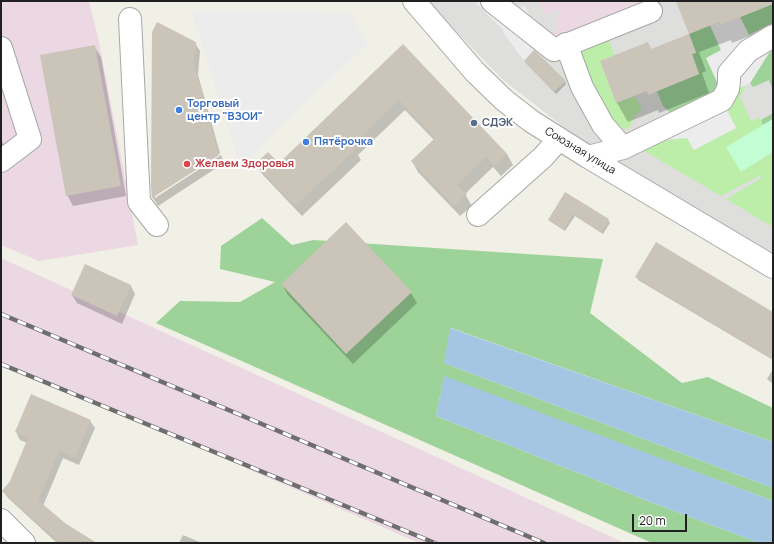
<!DOCTYPE html>
<html>
<head>
<meta charset="utf-8">
<style>
	body { margin:0 }
	#map { position:relative; width:774px; height:544px; overflow:hidden; background:#f1f0e6; font-family:Manrope,sans-serif }
	canvas { display:block }
	.frame { position:absolute; inset:0; border:2px solid #202020; pointer-events:none }
	.scale { position:absolute; left:632px; top:514px; width:55px; height:18px; box-sizing:border-box; border:2px solid #202020; border-top:0; padding-left:5px; font-size:12px; line-height:14px; white-space:nowrap; color:#202020; -webkit-text-stroke:3px #fff; paint-order:stroke }
</style>
</head>
<body>
<div id="map">
<canvas width="774" height="544"></canvas>
<div class="frame"></div>
<div class="scale">20 m</div>
</div>
<script>
const g = document.querySelector('canvas').getContext('2d');
g.lineJoin = 'round';
function paint(path, color) {
  g.fillStyle = color;
  g.fill(path, 'evenodd');
}
function toPath(rows) {
  const path = new Path2D();
  for (const r of rows) {
    path.moveTo(r[0], r[1]);
    for (let i = 2; i < r.length; i += 2) path.lineTo(r[i], r[i + 1]);
  }
  return path;
}
function trace(path, color, width, dash) {
  g.strokeStyle = color;
  g.lineWidth = width;
  g.lineCap = dash ? 'butt' : 'round';
  g.setLineDash(dash || []);
  g.stroke(path);
}
function drawText(font, color, halo, rows, align = 'center') {
  g.font = font + ' Manrope,sans-serif';
  g.lineWidth = 4;
  g.setLineDash([]);
  g.textBaseline = 'middle';
  g.strokeStyle = halo;
  g.fillStyle = color;
  for (const [text, x, y, turn = 0] of rows) {
    g.save();
    g.translate(x, y);
    g.rotate((+turn || 0) * Math.PI / 180);
    g.textAlign = isNaN(turn) ? turn : align;
    if (halo) g.strokeText(text, 0, 0);
    g.fillText(text, 0, 0);
    g.restore();
  }
}
paint(toPath([
	[429,1,773,1,773,258,570,132,502,79,452,27]
]), '#dededd');
paint(toPath([
	[1,1,89,1,99,42,138,245,39,261,1,245],
	[542,1,642,1,555,36,559,10,545,15,538,3],
	[1,258,625,543,419,543,1,362]
]), '#ebd8e3');
paint(toPath([
	[605,32,615,55,600,61,616,103,635,96,642,110,635,115,630,127,623,130,612,126,580,60,581,47],
	[744,85,745,88,740,97,751,121,759,117,763,125,727,147,741,171,773,152,773,227,726,199,760,179,761,175,721,196,641,149,664,140,687,138,693,150,736,128,728,112,730,93]
]), '#bceea9');
paint(toPath([
	[773,1,773,23,749,35,740,17],
	[710,25,721,50,721,91,676,118,663,106,657,91,699,74,692,54,696,52,689,34],
	[773,50,773,90,769,80,753,87,750,83,769,53],
	[773,113,773,119,763,125,761,120],
	[262,218,292,245,313,240,603,259,590,313,682,383,708,377,773,408,773,442,451,328,444,363,773,488,773,501,444,377,436,416,653,503,759,543,652,543,156,323,180,301,240,302,275,282,220,269,221,246]
]), '#9dd398');
paint(toPath([
	[773,119,773,152,741,172,726,147]
]), '#c2fdd3');
paint(toPath([
	[474,1,492,1,506,12,525,6,539,38,535,49,524,61,503,32,503,30],
	[191,11,350,12,368,44,266,140,241,168],
	[740,17,749,35,773,23,773,50,769,53,750,83,730,93,721,91,706,58,721,50,710,25,719,22,721,25],
	[720,96,736,128,694,150,687,138,664,140]
]), '#ececec');
paint(toPath([
	[450,328,773,442,773,488,444,363],
	[444,376,773,501,773,543,759,543,653,503,436,416]
]), '#a4c6e2');
paint(toPath([
	[677,1,773,1,773,27,732,43,731,40,699,52,706,71,702,73,709,93,659,113,658,110,628,122,617,103,601,62,651,50,690,34],
	[195,43,200,51,198,75,220,153,155,195,155,198,221,155,224,163,158,206,153,198,152,187],
	[403,45,507,154,513,165,501,176,493,167,465,194,472,206,460,216,418,172,412,161,434,140,405,110,358,155,361,160,302,216,263,175,256,164,279,164],
	[94,46,101,57,126,196,73,206,67,195],
	[526,63,565,81,566,84,556,94],
	[1,140,4,145,1,147],
	[566,193,608,220,610,223,603,234,575,216,565,231,551,222,549,220],
	[86,265,131,286,135,294,122,324,77,303,72,295],
	[637,277,773,313,773,360,638,280],
	[282,284,411,293,417,303,353,364,288,295],
	[773,369,773,384,767,379],
	[90,421,95,428,79,465,63,458,43,506,66,524,96,543,57,543,8,498,3,491,11,481,27,443,20,440,16,432],
	[183,535,202,543,179,543]
]), '#0003');
paint(toPath([
	[676,1,773,1,773,4,721,25,719,22,689,34],
	[157,22,196,42,194,65,219,155,152,198,151,187,152,32],
	[689,34,696,53,692,54,699,74,648,95,647,91,616,103,600,61,648,42,651,49],
	[403,44,507,154,494,166,486,157,457,185,467,194,454,206,411,161,435,138,399,100,352,145,356,149,295,206,255,164,268,152,279,163],
	[95,45,121,186,66,196,40,55],
	[534,50,566,81,554,92,524,61],
	[565,192,609,219,601,232,573,214,564,229,548,220],
	[346,222,412,292,346,354,281,284],
	[656,242,773,312,773,359,635,277],
	[85,264,131,285,117,316,71,295],
	[31,394,91,420,75,458,59,451,38,500,66,524,97,543,60,543,2,491,10,481,28,438,15,432]
]), '#cac4b9');
const minor = toPath([
	[414,1,475,72,504,100,531,121,588,157,773,267],
	[492,1,554,50,651,11],
	[130,19,139,202,157,225],
	[566,44,582,87,603,125,623,148],
	[1,48,30,139,1,161],
	[588,157,623,148,722,100,728,89,729,81,729,73,748,51,773,36],
	[478,215,543,157,559,139],
	[1,520,24,543]
]);
trace(minor, '#a7a7a7', 24);
trace(minor, '#fff', 22);
const rail = toPath([
	[1,314,544,543],
	[1,364,435,543]
]);
trace(rail, '#6e6e6e', 4.5);
trace(rail, '#fff', 3, [9]);
for (const [x, y, r, color] of [
	[179,110,4,"#3f7fe0"],
	[474,123,4,"#5c6f8a"],
	[306,142,4,"#3f7fe0"],
	[187,164,4,"#e0444e"]
]) {
  const dot = new Path2D();
  dot.arc(x, y, r, 0, 2 * Math.PI);
  g.fillStyle = color;
  g.fill(dot);
  trace(dot, '#fff', 1.5);
}
drawText('bold 11px', '#366cbe', '#fff', [
	["Торговый",187,104],
	["центр \"ВЗОИ\"",187,117],
	["Пятёрочка",314,142]
], 'left');
drawText('bold 11px', '#4e5e75', '#fff', [
	["СДЭК",482,123]
], 'left');
drawText('11px', '#202020', '#fff', [
	["Союзная улица",580,151,31]
]);
drawText('bold 11px', '#be3a42', '#fff', [
	["Желаем Здоровья",195,164]
], 'left');
</script>
</body>
</html>
